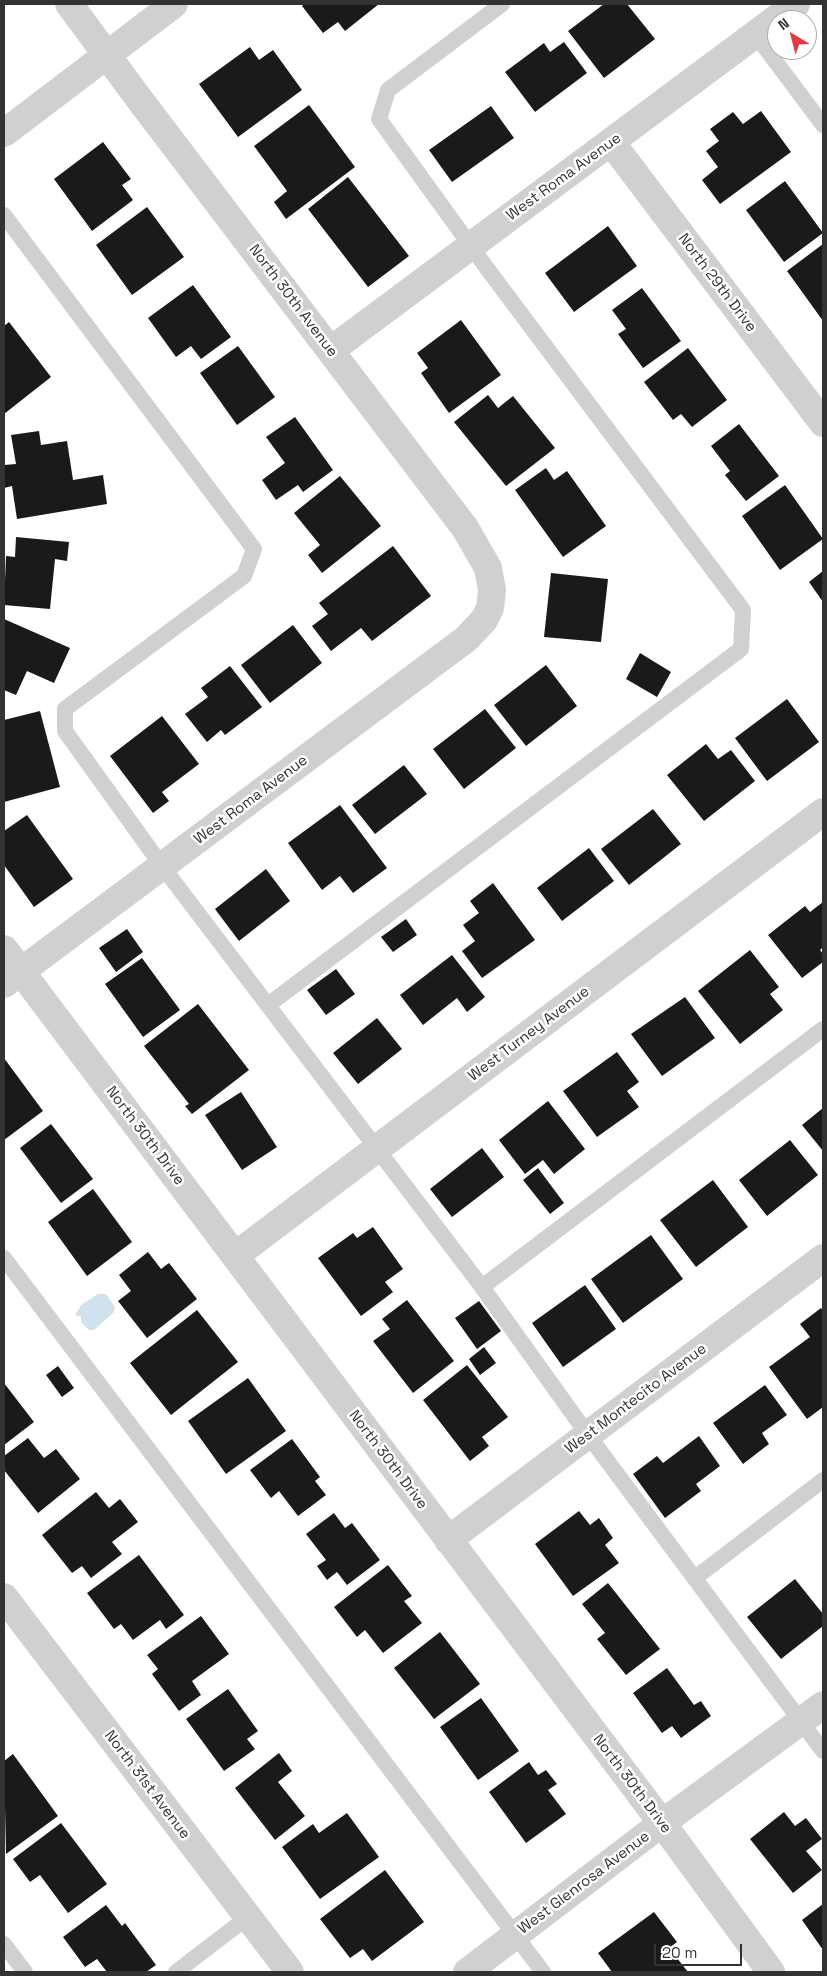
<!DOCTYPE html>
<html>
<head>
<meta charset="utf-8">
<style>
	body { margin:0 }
	#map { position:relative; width:827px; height:1976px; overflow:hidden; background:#fff; font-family:"Space Grotesk",sans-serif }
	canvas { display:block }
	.frame { position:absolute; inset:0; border:5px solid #333; pointer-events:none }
	.north { position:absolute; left:767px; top:10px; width:50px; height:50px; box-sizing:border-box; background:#fff; border:1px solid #adadad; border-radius:50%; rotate:323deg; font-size:14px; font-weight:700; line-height:20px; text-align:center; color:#333 }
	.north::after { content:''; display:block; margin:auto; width:18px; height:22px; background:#e63946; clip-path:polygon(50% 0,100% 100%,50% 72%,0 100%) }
	.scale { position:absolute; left:654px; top:1944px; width:88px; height:22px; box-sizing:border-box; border:2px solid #333; border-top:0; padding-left:6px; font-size:15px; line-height:18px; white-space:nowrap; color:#333; -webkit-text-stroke:4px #fff; paint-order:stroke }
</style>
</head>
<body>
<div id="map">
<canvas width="827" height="1976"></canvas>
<div class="frame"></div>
<div class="north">N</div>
<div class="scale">20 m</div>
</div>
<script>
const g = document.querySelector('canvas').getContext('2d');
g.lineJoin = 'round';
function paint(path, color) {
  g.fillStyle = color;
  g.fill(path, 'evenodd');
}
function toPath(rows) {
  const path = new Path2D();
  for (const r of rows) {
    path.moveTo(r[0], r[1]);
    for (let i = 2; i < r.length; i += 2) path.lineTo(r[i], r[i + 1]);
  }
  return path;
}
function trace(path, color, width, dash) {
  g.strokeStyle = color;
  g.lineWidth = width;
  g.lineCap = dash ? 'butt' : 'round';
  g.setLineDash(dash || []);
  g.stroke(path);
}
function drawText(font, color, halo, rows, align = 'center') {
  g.font = font + ' "Space Grotesk",sans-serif';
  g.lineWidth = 5;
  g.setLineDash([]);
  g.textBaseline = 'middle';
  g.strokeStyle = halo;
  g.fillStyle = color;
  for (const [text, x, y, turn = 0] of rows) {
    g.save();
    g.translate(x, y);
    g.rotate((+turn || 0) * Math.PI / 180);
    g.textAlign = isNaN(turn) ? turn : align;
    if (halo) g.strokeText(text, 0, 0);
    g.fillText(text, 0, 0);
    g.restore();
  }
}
paint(toPath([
	[98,1294,106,1294,115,1307,114,1312,94,1330,89,1330,81,1322,81,1317,75,1315,81,1305]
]), '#cfe2ee');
paint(toPath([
	[304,4,379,4,345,31,338,22,323,33,302,6],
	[604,4,627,4,655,39,604,78,568,31],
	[564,42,587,73,535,112,505,72,544,43,550,52],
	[250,47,259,60,273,50,302,90,238,137,199,84],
	[309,105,355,167,286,219,274,202,287,191,254,146],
	[491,106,514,138,452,182,429,150],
	[761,111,791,152,720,204,702,180,718,167,706,151,719,141,710,129,733,112,743,124],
	[103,142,131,179,122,185,133,200,92,231,54,179],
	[348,177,409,256,368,287,308,209],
	[785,181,823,233,784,262,746,210],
	[147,207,184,257,132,295,96,245],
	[608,226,637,266,574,312,545,273],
	[823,244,823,321,787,271],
	[193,285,231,337,201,359,191,346,176,357,148,318],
	[642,288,681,341,643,368,618,334,626,329,612,310],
	[461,320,501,375,449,413,421,373,428,368,417,353],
	[9,322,51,377,4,414,4,326],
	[238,346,275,397,237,425,200,373],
	[688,348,727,400,692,427,681,414,673,420,644,382],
	[488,395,498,408,513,396,555,448,506,486,454,422],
	[295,417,333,470,303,492,298,485,276,500,262,480,285,463,266,437],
	[739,424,779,476,746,501,725,475,730,471,711,446],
	[39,431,41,445,67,441,73,480,103,475,107,504,17,519,12,486,4,488,4,465,16,464,11,435],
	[546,468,554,480,567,471,606,526,563,557,515,490],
	[340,476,381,526,322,573,308,555,320,545,294,513],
	[785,485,823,539,780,570,742,516],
	[16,537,69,542,67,561,55,559,50,609,4,605,6,556,15,557],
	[393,546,431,596,372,641,361,628,331,651,312,626,328,614,319,603],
	[823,571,823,602,809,582],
	[551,573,608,579,601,642,544,637],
	[4,619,70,648,54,683,27,671,16,695,4,690],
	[293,625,322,663,270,703,241,665],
	[640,653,671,672,657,697,626,679],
	[546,665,577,706,526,746,494,705],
	[230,666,262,707,225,735,221,730,207,742,185,714,208,697,201,688],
	[787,699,819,742,767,781,735,738],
	[485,709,516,748,464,789,433,749],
	[40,711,60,787,4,802,4,720],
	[162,716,199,764,162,792,169,801,153,813,110,756],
	[706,744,718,759,731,750,755,781,704,821,667,775],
	[404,765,427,794,375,834,352,805],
	[340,805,387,868,353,893,340,876,322,890,288,843],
	[653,809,681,844,629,885,601,849],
	[27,815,73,879,34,907,4,865,4,831],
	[589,848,614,881,562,921,537,888],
	[266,869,290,901,239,941,215,909],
	[493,883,535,940,482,978,462,951,475,941,463,925,479,913,470,901],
	[823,902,823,947,820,950,823,954,823,962,802,978,768,935,805,906,810,912],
	[406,919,417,935,393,952,381,937],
	[127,929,143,952,116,972,99,948],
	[750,950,779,987,770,994,783,1010,740,1044,698,991],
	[452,955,485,997,467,1012,457,998,423,1025,400,995],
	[142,958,180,1010,143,1037,105,984],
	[336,969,355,994,326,1015,307,990],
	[685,997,715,1038,662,1076,631,1034],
	[198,1004,249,1070,192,1114,185,1106,189,1104,144,1046],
	[377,1018,402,1049,358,1084,333,1053],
	[617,1052,639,1082,627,1091,639,1107,597,1137,563,1091],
	[4,1058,43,1111,4,1140],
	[241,1092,277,1147,242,1170,205,1115],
	[548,1101,585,1149,554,1174,543,1160,525,1174,499,1140],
	[823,1108,823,1151,802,1125],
	[51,1124,93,1179,61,1203,20,1148],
	[790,1140,818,1175,767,1216,739,1180],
	[482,1148,504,1177,452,1217,430,1189],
	[538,1168,564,1203,550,1214,523,1180],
	[713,1180,748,1227,696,1267,660,1220],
	[93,1189,132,1242,87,1276,48,1222],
	[373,1227,403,1269,385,1282,393,1292,361,1316,318,1258,353,1233,357,1238],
	[651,1235,683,1279,623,1323,591,1279],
	[148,1252,161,1269,169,1263,197,1299,147,1338,118,1301,131,1291,119,1275],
	[585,1285,616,1329,563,1367,532,1323],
	[407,1300,454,1361,413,1393,373,1341,390,1329,382,1319],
	[479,1301,501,1331,477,1349,455,1318],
	[821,1308,823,1311,823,1407,807,1419,769,1367,810,1337,800,1324],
	[197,1310,238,1362,171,1415,130,1363],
	[484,1347,496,1363,480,1375,469,1359],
	[467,1365,508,1417,482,1437,489,1446,470,1461,423,1400],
	[58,1366,74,1388,62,1397,46,1375],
	[248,1378,286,1431,226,1474,188,1421],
	[4,1383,34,1422,4,1445],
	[765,1385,787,1415,762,1433,769,1444,743,1464,713,1423],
	[699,1436,720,1466,696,1484,701,1491,665,1518,633,1474,657,1456,663,1463],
	[28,1438,44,1458,56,1449,80,1479,38,1513,4,1470,4,1456],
	[292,1439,320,1477,315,1481,326,1495,298,1516,279,1491,271,1498,250,1470],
	[96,1492,109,1508,120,1499,138,1522,112,1542,122,1554,91,1578,82,1566,72,1573,42,1535],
	[579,1511,590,1525,599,1518,613,1538,605,1545,619,1563,573,1596,535,1544],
	[334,1513,345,1528,352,1523,380,1560,347,1585,337,1572,327,1580,317,1566,326,1560,306,1534],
	[139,1555,184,1615,166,1629,160,1620,133,1640,121,1624,114,1629,87,1593],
	[388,1565,412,1596,404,1601,422,1623,383,1653,365,1630,357,1637,334,1607],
	[795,1579,823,1614,823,1626,781,1659,747,1617],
	[608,1583,660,1649,626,1675,597,1639,605,1633,582,1604],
	[201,1616,229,1654,192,1681,201,1695,179,1711,152,1674,158,1669,147,1655],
	[440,1632,480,1684,434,1719,394,1668],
	[667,1668,694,1705,701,1701,711,1716,681,1738,672,1726,662,1733,633,1693],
	[228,1689,258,1731,247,1739,255,1749,224,1771,186,1719],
	[481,1698,519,1751,478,1780,440,1727],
	[279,1753,292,1771,278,1782,305,1816,275,1840,235,1788],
	[13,1754,58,1816,6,1854,4,1761],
	[529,1762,538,1775,546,1770,557,1784,548,1790,566,1814,526,1843,489,1792],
	[784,1812,795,1826,806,1818,822,1839,806,1851,822,1870,793,1893,750,1839],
	[347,1813,379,1857,320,1899,282,1847,313,1824,319,1833],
	[61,1823,107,1884,68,1913,40,1875,30,1882,13,1859],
	[385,1870,424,1922,372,1961,363,1949,350,1958,320,1919],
	[823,1904,823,1950,802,1920],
	[106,1905,122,1926,125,1923,156,1965,146,1972,107,1972,97,1959,85,1967,63,1937],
	[654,1912,677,1942,669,1948,688,1972,612,1972,598,1953]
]), '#1a1a1a');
trace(toPath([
	[755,34,823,125],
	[4,215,254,549,244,576,65,709,65,731,162,866,482,1287,588,1435,823,1751],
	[268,1005,741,649,743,610,486,267,379,119,388,90,502,4],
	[4,1258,543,1972],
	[482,1287,823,1029],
	[695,1578,823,1480],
	[4,1944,25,1972],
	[176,1972,248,1917]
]), '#d0d0d0', 16);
trace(toPath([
	[611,142,823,423],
	[331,350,796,4],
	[4,949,662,1823,771,1972],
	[4,984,466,639,484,620,490,608,492,590,488,568,465,528,140,100,69,4],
	[236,1255,823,812],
	[448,1540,823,1258],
	[467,1972,662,1823,823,1705]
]), '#d0d0d0', 28);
trace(toPath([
	[4,133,174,4],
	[4,1597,290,1972]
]), '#d0d0d0', 28);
drawText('15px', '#333', '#fff', [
	["West Roma Avenue",564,177,-36],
	["North 29th Drive",717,283,53],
	["North 30th Avenue",293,301,53],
	["West Roma Avenue",251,800,-37],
	["West Turney Avenue",529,1034,-37],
	["North 30th Drive",145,1136,53],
	["West Montecito Avenue",636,1399,-37],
	["North 30th Drive",388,1460,53],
	["North 30th Drive",632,1784,53],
	["North 31st Avenue",147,1785,53],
	["West Glenrosa Avenue",584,1883,-37]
]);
</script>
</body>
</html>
